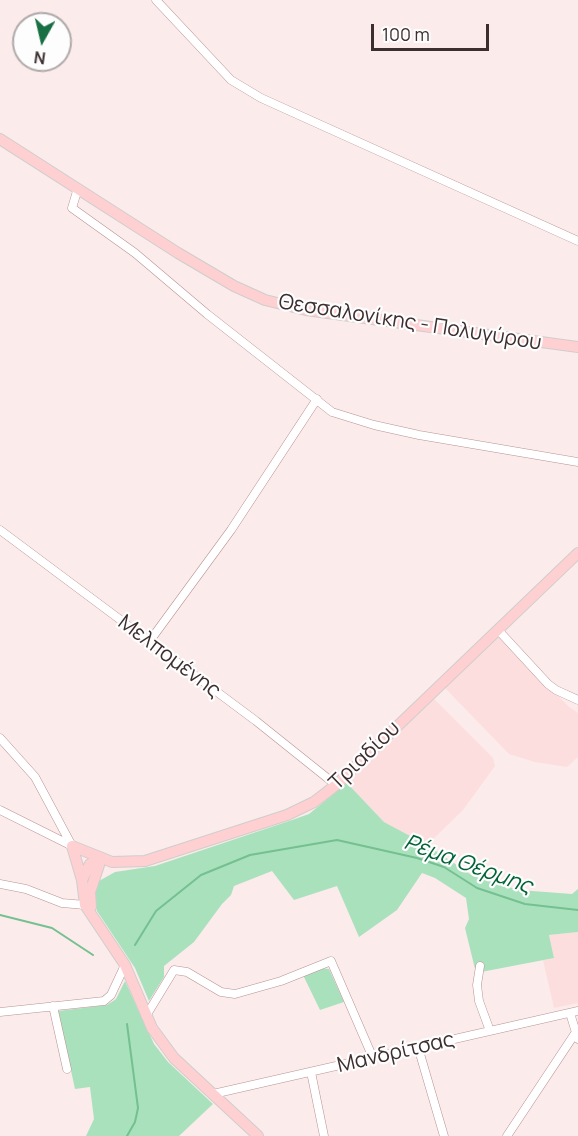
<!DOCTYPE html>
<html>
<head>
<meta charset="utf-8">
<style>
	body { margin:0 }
	#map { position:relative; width:578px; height:1136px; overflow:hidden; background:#fcebeb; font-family:Manrope,sans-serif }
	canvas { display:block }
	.north { position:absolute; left:12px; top:12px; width:60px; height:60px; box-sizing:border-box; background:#fdfdfd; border:2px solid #b0aaaa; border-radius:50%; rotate:188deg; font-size:16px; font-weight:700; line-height:24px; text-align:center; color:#3c2d2e }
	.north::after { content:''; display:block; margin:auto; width:21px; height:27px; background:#176f42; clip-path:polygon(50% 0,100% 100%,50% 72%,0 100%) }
	.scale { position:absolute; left:371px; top:24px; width:118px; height:27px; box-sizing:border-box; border:3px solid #3c2d2e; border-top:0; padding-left:8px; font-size:18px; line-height:21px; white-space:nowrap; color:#3c2d2e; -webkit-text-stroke:4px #fdfdfd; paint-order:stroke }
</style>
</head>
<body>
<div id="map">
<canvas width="578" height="1136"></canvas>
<div class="north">N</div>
<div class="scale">100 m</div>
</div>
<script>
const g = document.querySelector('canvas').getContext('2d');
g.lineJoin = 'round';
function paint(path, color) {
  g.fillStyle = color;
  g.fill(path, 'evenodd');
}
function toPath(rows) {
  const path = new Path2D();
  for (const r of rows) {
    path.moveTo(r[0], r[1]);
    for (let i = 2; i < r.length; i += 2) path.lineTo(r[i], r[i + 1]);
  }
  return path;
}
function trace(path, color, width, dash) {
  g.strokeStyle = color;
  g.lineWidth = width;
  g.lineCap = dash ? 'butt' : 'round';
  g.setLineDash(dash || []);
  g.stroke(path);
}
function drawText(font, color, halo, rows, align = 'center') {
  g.font = font + ' Manrope,sans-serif';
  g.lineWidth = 4.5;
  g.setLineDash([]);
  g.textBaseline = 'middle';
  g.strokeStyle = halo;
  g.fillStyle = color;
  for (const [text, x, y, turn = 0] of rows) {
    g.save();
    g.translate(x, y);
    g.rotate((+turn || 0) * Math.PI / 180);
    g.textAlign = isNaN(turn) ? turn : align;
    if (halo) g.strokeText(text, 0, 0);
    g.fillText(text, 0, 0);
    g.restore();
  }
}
paint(toPath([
	[499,636,568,706,578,713,578,757,567,767,535,762,509,754,445,688],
	[434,699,493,758,495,766,463,810,427,845,384,822,347,783],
	[578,932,578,1003,554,1008,543,960,554,958,549,935]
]), '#fcdedf');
paint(toPath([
	[347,783,384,822,427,845,473,876,519,890,572,894,578,889,578,932,549,935,554,958,476,973,465,928,469,919,466,898,435,878,422,873,397,910,359,937,337,886,294,900,272,871,234,886,231,895,222,904,194,942,164,966,164,977,149,1001,135,968,97,911,93,894,99,881,115,872,155,866,295,819,309,814],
	[319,968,329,969,344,1002,320,1010,303,975],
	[125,981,154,1044,168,1062,213,1104,179,1136,86,1136,94,1119,90,1087,75,1089,58,1011,107,1005,116,999]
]), '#aae1bd');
trace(toPath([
	[0,915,52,928,93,955],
	[135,945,156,911,201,875,250,855,337,840,417,858,444,867,477,888,525,904,578,910],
	[127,1136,135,1122,138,1108,127,1024]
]), '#74c091', 2);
const minor = toPath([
	[156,0,231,80,261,98,578,241],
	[78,188,72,208,135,253,207,314,332,412,374,425,419,435,578,462],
	[0,530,256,721,336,785],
	[499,631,548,684,556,690,578,700],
	[149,642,231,530,317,399],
	[0,738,35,777,72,846],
	[0,810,72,846],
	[0,884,26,889,62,903,85,905],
	[480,966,477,985,479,1001,490,1031],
	[53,1006,67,1069],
	[0,1012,104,1001,111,995,125,965],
	[570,1013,578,1039],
	[146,1016,174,970,187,972,221,992,235,994,281,981,331,961,373,1058],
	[418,1047,444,1136],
	[311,1072,324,1136],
	[213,1094,578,1011],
	[507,1136,578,1029]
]);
const major = toPath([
	[0,139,178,253,234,286,265,300,306,310,578,347],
	[72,846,112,862,145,861,287,815,314,802,336,785,578,553],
	[72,846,82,880],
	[98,858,90,864,82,880,85,905,125,965,152,1028,174,1058,258,1136],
	[91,907,90,892,99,865,98,858]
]);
trace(minor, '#b89394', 9);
trace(major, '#d0cdcd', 12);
trace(minor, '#fff', 8);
trace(major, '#fed0d1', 10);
drawText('21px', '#3c2d2e', '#fdfdfd', [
	["Θεσσαλονίκης - Πολυγύρου",410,323,9],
	["Μελπομένης",169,657,37],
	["Τριαδίου",365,756,-44],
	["Μανδρίτσας",396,1053,-13]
]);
drawText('italic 22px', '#006237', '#fdfdfd', [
	["Ρέμα Θέρμης",468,865,20]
]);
</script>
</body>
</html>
